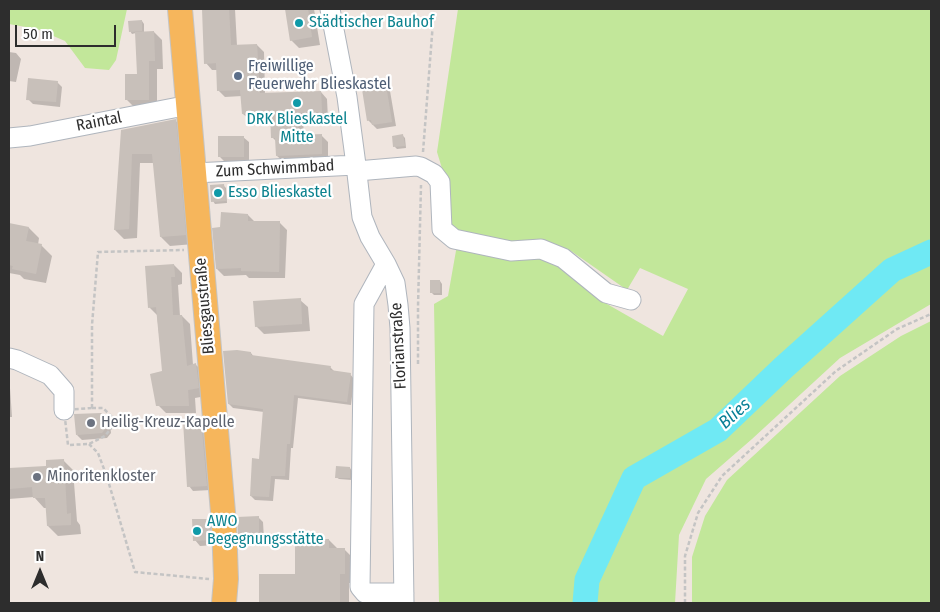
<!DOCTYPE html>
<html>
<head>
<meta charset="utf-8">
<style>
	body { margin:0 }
	#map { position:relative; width:940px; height:612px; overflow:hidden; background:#efe5df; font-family:"Fira Sans Condensed",sans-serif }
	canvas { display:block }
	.frame { position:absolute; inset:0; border:10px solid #2d2d2d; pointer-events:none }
	.north { position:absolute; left:15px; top:547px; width:50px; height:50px; -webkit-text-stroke:4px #fff; paint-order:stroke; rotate:0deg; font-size:14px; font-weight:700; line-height:20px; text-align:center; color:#2d2d2d }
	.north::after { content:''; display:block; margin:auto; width:18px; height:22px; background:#2d2d2d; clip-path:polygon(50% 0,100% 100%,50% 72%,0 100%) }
	.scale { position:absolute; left:15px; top:25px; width:101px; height:22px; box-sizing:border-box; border:2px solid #2d2d2d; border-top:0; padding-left:6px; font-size:15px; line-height:18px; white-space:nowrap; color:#2d2d2d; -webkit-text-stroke:4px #fff; paint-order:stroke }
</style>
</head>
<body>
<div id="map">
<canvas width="940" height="612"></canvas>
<div class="frame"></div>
<div class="north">N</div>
<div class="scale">50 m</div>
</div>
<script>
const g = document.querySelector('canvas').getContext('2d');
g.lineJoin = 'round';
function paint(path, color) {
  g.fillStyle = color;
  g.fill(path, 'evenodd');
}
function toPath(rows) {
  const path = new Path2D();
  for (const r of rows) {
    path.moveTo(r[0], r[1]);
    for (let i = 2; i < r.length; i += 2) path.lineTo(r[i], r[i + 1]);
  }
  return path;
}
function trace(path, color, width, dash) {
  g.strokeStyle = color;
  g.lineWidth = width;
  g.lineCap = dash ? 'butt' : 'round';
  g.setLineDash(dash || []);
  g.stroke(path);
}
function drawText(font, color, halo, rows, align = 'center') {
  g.font = font + ' "Fira Sans Condensed",sans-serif';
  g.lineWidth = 4.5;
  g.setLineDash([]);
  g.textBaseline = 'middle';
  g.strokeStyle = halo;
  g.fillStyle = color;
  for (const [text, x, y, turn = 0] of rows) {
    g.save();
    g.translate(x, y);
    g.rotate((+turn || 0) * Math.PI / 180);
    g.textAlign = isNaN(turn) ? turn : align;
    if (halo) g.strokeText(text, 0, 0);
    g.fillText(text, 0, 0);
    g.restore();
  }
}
paint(toPath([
	[9,9,127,9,116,60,109,70,85,68,65,41,37,29,9,24],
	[458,9,931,9,931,304,840,358,752,439,706,479,679,535,675,603,439,603,434,304,448,296,457,245,545,258,563,266,600,300,663,336,688,289,640,268,627,290,571,251,545,243,511,246,459,234,450,222,444,175,437,152],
	[931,321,931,603,692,603,692,557,705,516,727,480,840,376,901,336]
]), '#c2e79a');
paint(toPath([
	[203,9,235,9,237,46,257,45,264,52,265,94,321,92,327,99,328,119,303,120,304,136,321,135,328,142,328,161,284,162,277,156,277,142,272,137,271,120,250,120,243,114,242,96,225,97,218,90,217,70,212,70,206,63],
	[286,9,314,9,320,45,299,48,291,40],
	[142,21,144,24,144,33,154,32,162,40,163,69,157,69,157,107,134,107,126,99,138,75,136,33,132,34,130,31],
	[9,52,16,53,21,59,16,82,9,81],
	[384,81,389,85,396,126,377,129,368,120],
	[57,82,62,87,60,107,33,104,28,99],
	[175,120,184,130,194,244,170,246,161,237,154,163,140,163,137,238,124,239,115,230,122,131],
	[403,136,405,138,406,148,397,149,395,147,393,137],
	[243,137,249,142,249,161,225,162,220,157],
	[224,186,226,188,227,203,215,204,213,201],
	[248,215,255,222,280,223,287,230,285,278,249,278,246,275,224,276,217,269,222,228],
	[9,224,29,228,39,238,38,245,41,245,52,256,46,283,24,279,20,275,9,273],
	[174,265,182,273,182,284,178,285,180,316,182,316,190,324,193,365,196,365,204,372,206,396,195,398,196,413,166,413,158,405,163,372,157,315,149,307],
	[440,281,442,284,442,295,434,295,431,292],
	[300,300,308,307,310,331,264,334,256,326],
	[251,353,254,357,330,367,335,372,350,374,354,379,351,405,298,398,293,448,291,448,289,480,275,479,273,501,255,500,251,496,260,460,264,412,233,408,229,404],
	[9,386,10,388,12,417,9,417],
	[100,414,110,424,111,433,107,438,82,440,77,435],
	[201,421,206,426,211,490,193,491,189,486],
	[63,460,73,470,77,521,80,525,81,534,58,536,48,526,47,508,44,508,34,497,9,499,9,470,47,467],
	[350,468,352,471,352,480,339,479,336,477],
	[258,517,263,522,264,539,245,540,239,535],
	[209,520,214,525,215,545,200,546,195,540],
	[329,540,338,549,344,549,354,559,354,583,349,583,349,603,260,603,260,575,296,575]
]), '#0003');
trace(toPath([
	[585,603,587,580,634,478,718,430,783,368,892,270,931,252]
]), '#6fe9f4', 25);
paint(toPath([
	[202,9,229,9,231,45,257,44,260,93,321,91,322,112,297,113,298,135,322,134,322,154,276,156,275,138,271,138,270,113,242,114,240,90,217,91,216,63,204,64],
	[285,9,308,9,312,37,290,41],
	[142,20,142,31,129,32,128,21],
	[154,31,155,61,149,61,149,100,125,100,125,74,137,74,135,32],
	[28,78,58,81,56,102,26,100],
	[385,79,392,122,372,125,371,120,367,121,361,83],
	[176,119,186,235,160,237,152,154,132,154,129,229,114,230,121,130],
	[403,134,405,146,393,147,392,136],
	[218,136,244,136,244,157,218,157],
	[224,184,226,201,211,202,210,185],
	[221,212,248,214,248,221,280,221,279,272,241,271,241,268,216,269,212,228,220,227],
	[9,223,29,227,26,241,42,244,36,274,12,269,13,266,9,265],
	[174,264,175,277,171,277,173,315,182,315,187,366,196,363,199,388,188,390,189,406,156,406,150,374,162,371,156,307,148,308,145,266],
	[430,280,440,280,440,293,430,293],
	[301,298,302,324,255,327,253,301],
	[237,350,251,352,251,355,331,366,330,370,351,373,347,402,294,395,290,444,287,444,285,476,271,476,269,497,250,496,252,458,259,459,263,409,228,404,223,351],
	[101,413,106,418,106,428,102,433,76,435,74,414],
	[201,419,207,486,187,487,183,421],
	[64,459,67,514,71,513,71,525,47,526,45,498,33,498,32,487,9,489,9,468,46,466,46,460],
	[336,466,350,467,350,478,335,478],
	[259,516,259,535,238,535,237,517],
	[192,519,210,519,211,540,193,541],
	[295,539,329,539,329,548,345,548,345,574,340,574,340,603,259,603,259,574,295,574]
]), '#c8c0ba');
const minor = toPath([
	[330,9,347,97,356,165,362,217,370,237,386,264,395,283,398,305,400,328,404,603],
	[9,138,30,136,189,105],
	[357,171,416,166,421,167,434,174,440,182,442,229,454,239,511,251,541,249,563,258,606,293,631,300],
	[194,173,356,165],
	[386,264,364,304,360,587,365,593,404,593],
	[9,358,17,360,50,375,64,391,64,410]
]);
const major = toPath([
	[180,9,224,524,226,579,224,603]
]);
trace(minor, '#afb5bd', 21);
trace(major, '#c4c4c4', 26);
trace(toPath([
	[423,152,434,9],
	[418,364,418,307,421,185],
	[92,408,92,325,98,252,184,250],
	[92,408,103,408,112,417,112,427,105,436,89,444,68,445,64,410,92,408],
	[89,444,98,453,107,477,135,572,209,579],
	[685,603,685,556,698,513,722,476,836,371,897,329,931,314]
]), '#c4c4c4', 2.5, [4, 2.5]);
trace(minor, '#fff', 19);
trace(major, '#f6b65c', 24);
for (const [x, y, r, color] of [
	[299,23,5,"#0f9aa8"],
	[238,76,5,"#5c6f8a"],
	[297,103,5,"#0f9aa8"],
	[218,193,5,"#0f9aa8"],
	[91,423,5,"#6b7280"],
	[37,477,5,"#6b7280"],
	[197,531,5,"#0f9aa8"]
]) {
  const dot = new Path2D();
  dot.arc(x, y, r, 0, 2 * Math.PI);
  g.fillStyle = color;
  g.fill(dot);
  trace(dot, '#fff', 2);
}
drawText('16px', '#0d838f', '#fff', [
	["Städtischer Bauhof",309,23],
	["DRK Blieskastel",297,120,"center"],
	["Mitte",297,138,"center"],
	["Esso Blieskastel",228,193],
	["AWO",207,522],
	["Begegnungsstätte",207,540]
], 'left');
drawText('16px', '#4e5e75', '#fff', [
	["Freiwillige",248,67],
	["Feuerwehr Blieskastel",248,85]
], 'left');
drawText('16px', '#2d2d2d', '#fff', [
	["Raintal",99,122,-11],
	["Zum Schwimmbad",275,169,-3],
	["Bliesgaustraße",205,306,-95],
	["Florianstraße",399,346,-93]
]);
drawText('16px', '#5b616d', '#fff', [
	["Heilig-Kreuz-Kapelle",101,423],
	["Minoritenkloster",47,477]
], 'left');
drawText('italic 18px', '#098097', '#fff', [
	["Blies",735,414,-42]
]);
</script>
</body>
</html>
